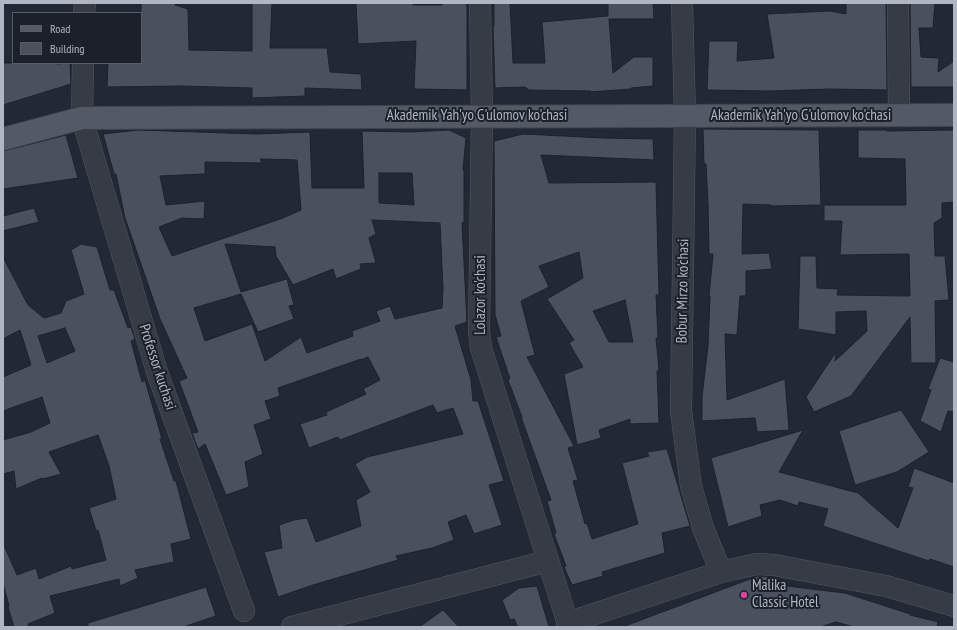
<!DOCTYPE html>
<html>
<head>
<meta charset="utf-8">
<style>
	body { margin:0 }
	#map { position:relative; width:957px; height:630px; overflow:hidden; background:#232934; font-family:"PT Sans Narrow",sans-serif }
	canvas { display:block }
	.frame { position:absolute; inset:0; border:4px solid #b0b6c2; pointer-events:none }
	.legend { position:absolute; left:12px; top:12px; width:130px; height:52px; box-sizing:border-box; background:#1b202a; border:1px solid #575c67; margin:0; padding:5px 7px; list-style:none; font-size:12px; color:#b0b6c2 }
	.legend li { display:flex; align-items:center; gap:8px; height:20px }
	.legend b { width:20px; border:1px solid #575c67 }
</style>
</head>
<body>
<div id="map">
<canvas width="957" height="630"></canvas>
<div class="frame"></div>
<ul class="legend">
<li><b style="height:5px;background:#545a65"></b>Road</li>
<li><b style="height:11px;background:#49505e"></b>Building</li>
</ul>
</div>
<script>
const g = document.querySelector('canvas').getContext('2d');
g.lineJoin = 'round';
function paint(path, color) {
  g.fillStyle = color;
  g.fill(path, 'evenodd');
}
function toPath(rows) {
  const path = new Path2D();
  for (const r of rows) {
    path.moveTo(r[0], r[1]);
    for (let i = 2; i < r.length; i += 2) path.lineTo(r[i], r[i + 1]);
  }
  return path;
}
function trace(path, color, width, dash) {
  g.strokeStyle = color;
  g.lineWidth = width;
  g.lineCap = dash ? 'butt' : 'round';
  g.setLineDash(dash || []);
  g.stroke(path);
}
function drawText(font, color, halo, rows, align = 'center') {
  g.font = font + ' "PT Sans Narrow",sans-serif';
  g.lineWidth = 4;
  g.setLineDash([]);
  g.textBaseline = 'middle';
  g.strokeStyle = halo;
  g.fillStyle = color;
  for (const [text, x, y, turn = 0] of rows) {
    g.save();
    g.translate(x, y);
    g.rotate((+turn || 0) * Math.PI / 180);
    g.textAlign = isNaN(turn) ? turn : align;
    if (halo) g.strokeText(text, 0, 0);
    g.fillText(text, 0, 0);
    g.restore();
  }
}
const building = toPath([
	[141,3,175,3,175,5,188,9,189,50,252,51,252,3,272,3,270,48,327,48,330,72,361,74,362,90,305,88,305,96,252,98,252,88,182,86,107,87,108,63,141,63,141,3],
	[356,3,413,3,413,5,442,5,442,3,466,3,467,6,467,90,414,89,416,41,358,44,356,3],
	[494,3,510,3,513,63,545,63,542,22,608,16,608,3,653,3,654,19,609,19,613,73,634,57,653,57,653,86,631,88,631,89,589,92,591,91,529,90,525,87,495,88,493,26,494,26,494,3],
	[846,3,886,3,887,90,829,89,769,91,707,90,709,41,738,41,737,61,774,58,767,14,830,11,846,14,846,3],
	[910,3,935,3,933,28,919,28,921,57,939,58,938,72,954,61,954,87,911,87,910,3],
	[3,63,56,63,57,64,70,63,71,84,3,105,3,63],
	[703,129,819,130,821,205,771,206,771,205,743,204,742,254,769,253,772,269,746,271,746,296,740,296,737,335,725,334,727,400,785,379,789,430,757,432,755,418,702,421,702,397,708,346,710,296,709,296,713,254,709,254,708,204,706,164,704,164,703,129],
	[138,130,257,134,310,132,312,188,364,188,362,131,412,132,449,130,466,138,463,170,464,170,464,222,462,223,467,322,455,326,471,380,473,401,478,401,504,481,489,485,502,525,474,534,466,515,448,522,454,540,432,548,396,556,398,560,313,585,278,597,264,552,282,548,279,525,294,520,307,518,316,542,361,526,356,500,370,492,355,464,367,457,463,434,453,408,437,413,433,405,340,440,338,437,309,448,300,424,327,415,326,412,366,394,363,389,380,380,368,357,361,360,361,359,278,388,280,396,265,401,271,419,254,425,263,454,245,462,249,487,226,495,205,444,198,449,192,433,198,432,179,381,187,378,160,319,125,218,116,174,114,174,103,134,138,130],
	[261,159,297,160,301,210,283,218,172,256,159,227,182,218,204,219,205,201,166,205,160,176,205,174,205,162,261,163,261,159],
	[379,173,412,173,414,205,379,203,379,173],
	[372,220,440,223,443,288,442,308,395,319,390,306,376,311,380,321,352,331,353,336,307,353,301,337,265,361,252,324,205,341,194,308,241,294,258,332,294,319,289,306,294,305,287,279,241,292,225,244,275,247,276,256,293,285,333,269,336,279,361,269,360,264,376,263,369,238,376,234,372,220],
	[858,130,887,130,887,131,954,130,954,202,942,203,942,218,934,223,935,256,945,256,949,300,935,301,936,363,911,363,910,317,851,396,814,412,806,397,836,352,835,361,867,331,866,311,836,312,836,335,798,329,800,256,816,256,817,288,838,289,837,295,910,296,909,254,840,255,842,221,824,221,824,205,906,205,905,159,858,158,858,130],
	[523,134,604,138,653,139,654,160,541,155,549,183,656,182,659,295,656,295,658,338,656,338,659,370,657,371,659,423,630,424,630,419,599,430,601,438,577,445,564,374,583,367,569,343,574,340,547,299,583,278,579,252,539,266,549,287,521,301,535,355,527,357,574,446,568,448,578,480,573,481,585,524,587,523,592,539,638,524,622,463,649,456,647,452,667,449,690,526,662,533,665,553,602,572,603,576,572,585,564,567,566,566,554,534,556,533,547,501,551,500,521,417,522,417,508,380,510,379,496,337,501,336,495,315,494,141,523,134],
	[625,300,633,342,609,342,593,311,625,300],
	[66,135,78,178,3,189,3,151,66,135],
	[34,208,39,222,3,231,3,216,34,208],
	[81,244,97,247,110,290,114,290,128,328,131,327,135,339,131,341,142,382,145,380,162,439,160,439,174,481,176,481,191,539,171,544,174,562,135,570,138,578,120,586,119,579,50,596,55,613,28,624,29,627,14,627,8,607,9,606,3,583,3,543,17,575,36,568,39,579,71,566,72,569,106,560,98,530,96,531,89,508,116,499,109,466,98,435,49,452,61,474,43,479,42,478,16,489,14,471,3,474,3,440,31,432,50,423,42,397,3,411,3,377,31,365,20,330,3,339,3,257,28,305,44,318,61,313,66,301,84,294,71,250,81,244],
	[65,328,75,351,47,363,38,336,65,328],
	[940,358,954,362,954,412,948,411,941,432,920,421,931,390,928,389,940,358],
	[901,410,929,452,897,472,855,485,839,431,901,410],
	[803,430,779,472,858,493,898,528,913,488,908,487,914,468,954,483,954,567,930,559,929,561,823,526,828,509,799,502,798,506,780,500,760,505,762,516,728,527,711,458,803,430],
	[758,576,775,577,778,585,845,593,910,614,910,615,938,622,937,627,854,627,836,622,820,627,626,627,625,626,758,576],
	[537,586,549,627,518,627,514,619,510,620,502,600,519,588,537,586],
	[206,587,216,616,183,627,88,627,88,623,206,587],
	[443,610,459,627,419,627,443,610]
]);
paint(building, '#49505e');
trace(building, '#1d222c', 1);
const minor = toPath([
	[480,3,482,116,479,331,481,348,569,627],
	[682,3,685,116,681,411,691,486,703,528,721,572],
	[898,3,899,116],
	[84,13,85,3],
	[83,63,82,118,157,372,244,611],
	[567,623,721,572,757,564,774,565,886,586,954,606],
	[292,627,548,561]
]);
const major = toPath([
	[3,139,82,118,954,115]
]);
trace(minor, '#535963', 22);
trace(major, '#3f444f', 24);
trace(minor, '#363b45', 21);
trace(major, '#545a65', 22);
for (const [x, y, r, color] of [
	[744,595,4,"#d1479c"]
]) {
  const dot = new Path2D();
  dot.arc(x, y, r, 0, 2 * Math.PI);
  g.fillStyle = color;
  g.fill(dot);
  trace(dot, '#1b202a', 1.5);
}
drawText('15px', '#b0b6c2', '#1b202a', [
	["Akademik Yah'yo G'ulomov ko'chasi",477,116],
	["Akademik Yah'yo G'ulomov ko'chasi",801,116],
	["Bobur Mirzo ko'chasi",683,291,-89],
	["Lolazor ko'chasi",481,295,-90],
	["Professor kuchasi",157,367,72]
]);
drawText('15px', '#b0b6c2', '#1b202a', [
	["Malika",752,586],
	["Classic Hotel",752,603]
], 'left');
</script>
</body>
</html>
